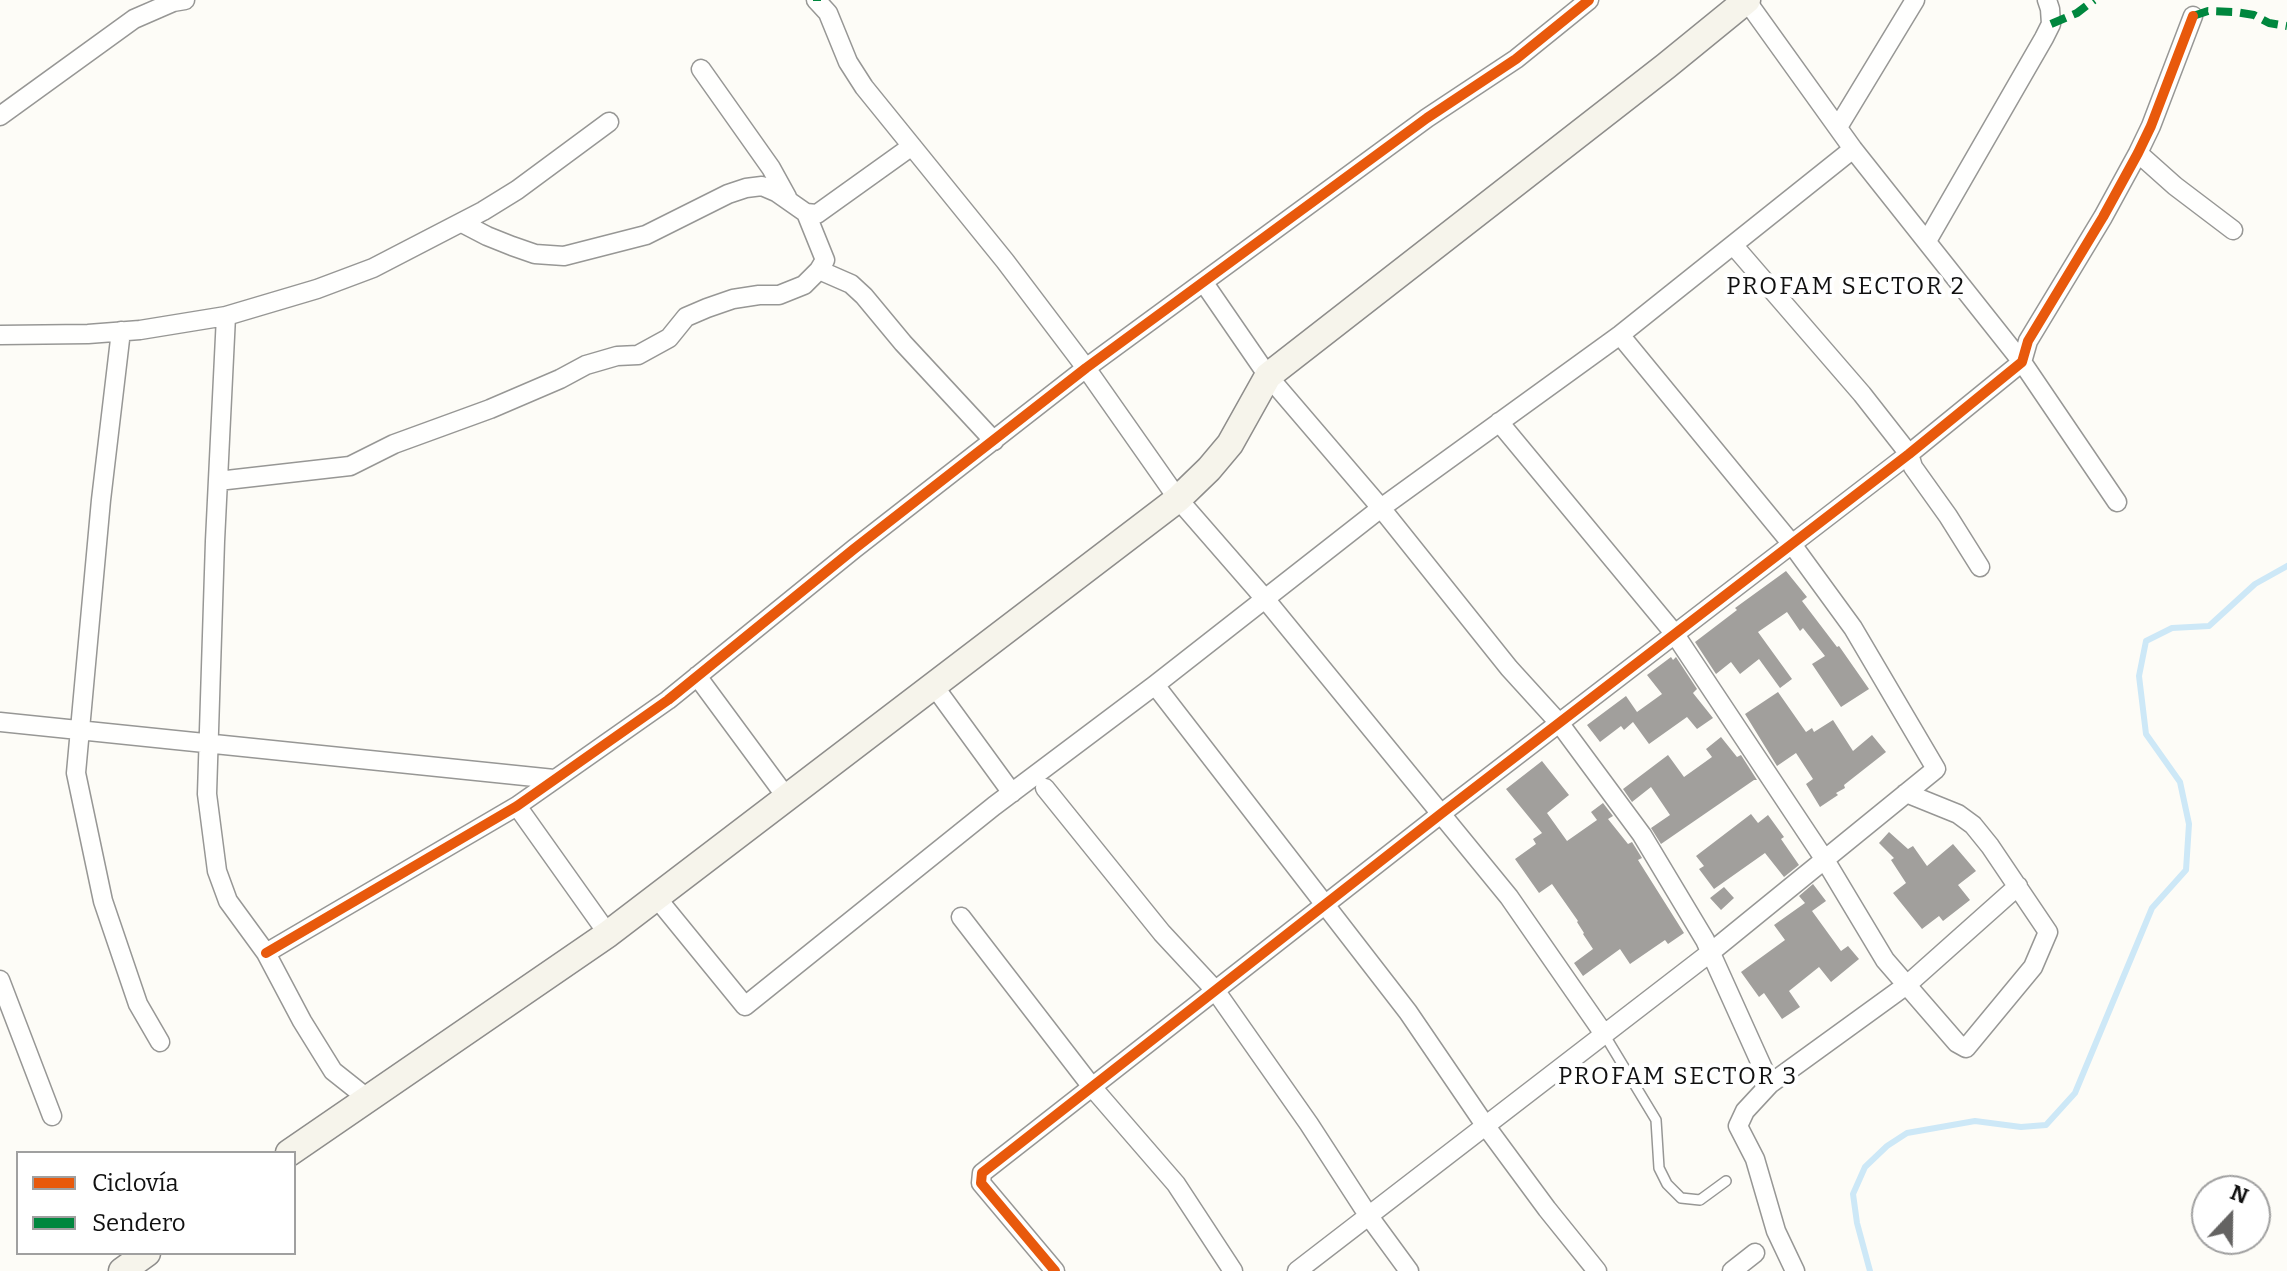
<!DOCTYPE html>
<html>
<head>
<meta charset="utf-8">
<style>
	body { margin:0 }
	#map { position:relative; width:2287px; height:1271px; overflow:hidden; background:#fdfcf7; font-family:Bitter,serif }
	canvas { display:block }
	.legend { position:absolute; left:16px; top:1151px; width:280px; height:104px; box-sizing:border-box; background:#fff; border:2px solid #a0a0a0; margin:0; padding:10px 14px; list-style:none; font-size:24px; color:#111 }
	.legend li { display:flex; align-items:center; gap:16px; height:40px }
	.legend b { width:40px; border:2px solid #a0a0a0 }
	.north { position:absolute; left:2191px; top:1175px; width:80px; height:80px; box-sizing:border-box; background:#fff; border:2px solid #a0a0a0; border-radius:50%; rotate:22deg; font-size:22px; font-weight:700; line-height:32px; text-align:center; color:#111 }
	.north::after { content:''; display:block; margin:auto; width:28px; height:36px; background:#646362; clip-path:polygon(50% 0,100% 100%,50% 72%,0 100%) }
</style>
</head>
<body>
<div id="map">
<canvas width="2287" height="1271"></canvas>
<ul class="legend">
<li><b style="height:10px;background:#e8590c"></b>Ciclovía</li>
<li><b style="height:10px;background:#00873e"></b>Sendero</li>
</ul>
<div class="north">N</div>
</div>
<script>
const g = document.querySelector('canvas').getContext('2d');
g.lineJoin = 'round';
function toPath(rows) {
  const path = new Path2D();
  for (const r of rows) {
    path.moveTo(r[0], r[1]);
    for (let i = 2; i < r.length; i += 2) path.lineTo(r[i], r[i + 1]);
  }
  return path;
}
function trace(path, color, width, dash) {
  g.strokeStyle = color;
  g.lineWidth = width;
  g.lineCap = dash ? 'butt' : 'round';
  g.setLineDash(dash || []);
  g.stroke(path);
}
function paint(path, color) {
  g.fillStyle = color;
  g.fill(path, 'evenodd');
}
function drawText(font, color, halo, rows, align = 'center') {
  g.font = font + ' Bitter,serif';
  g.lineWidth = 8;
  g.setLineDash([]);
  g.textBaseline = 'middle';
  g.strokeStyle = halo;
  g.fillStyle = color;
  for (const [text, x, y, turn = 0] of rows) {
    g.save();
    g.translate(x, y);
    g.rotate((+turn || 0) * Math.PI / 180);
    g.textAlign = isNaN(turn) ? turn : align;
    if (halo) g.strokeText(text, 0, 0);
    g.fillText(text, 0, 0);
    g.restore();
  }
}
trace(toPath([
	[1870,1271,1857,1223,1853,1194,1865,1167,1887,1146,1907,1133,1975,1121,2021,1127,2046,1125,2075,1093,2152,908,2186,870,2189,824,2180,782,2146,734,2139,676,2146,641,2172,628,2209,626,2255,584,2287,566]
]), '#cde8f7', 6);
paint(toPath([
	[1786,571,1807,597,1802,601,1837,647,1839,646,1869,689,1841,707,1812,664,1825,656,1803,628,1800,631,1787,612,1758,632,1792,679,1780,688,1759,659,1740,674,1731,662,1716,674,1695,642,1737,610,1735,608],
	[1671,657,1673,660,1676,657,1697,689,1693,693,1713,718,1697,729,1687,717,1649,744,1633,722,1624,730,1621,726,1600,742,1587,725,1626,696,1637,712,1662,694,1647,675],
	[1778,692,1806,732,1812,728,1814,732,1833,720,1853,751,1872,735,1886,752,1844,785,1845,788,1836,793,1838,795,1820,807,1806,784,1813,779,1796,753,1777,766,1745,714],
	[1721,737,1737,757,1741,755,1757,780,1754,780,1661,844,1651,828,1670,815,1651,787,1632,802,1623,789,1668,755,1684,777,1712,757,1706,749],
	[1542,761,1569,795,1547,813,1567,841,1597,820,1591,812,1603,803,1613,816,1608,819,1628,844,1632,842,1642,858,1638,860,1684,933,1668,944,1665,940,1630,964,1620,949,1583,976,1574,963,1593,949,1583,934,1584,933,1577,922,1578,921,1552,884,1539,893,1515,859,1536,844,1533,839,1542,833,1506,789],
	[1751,814,1758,823,1768,815,1784,837,1781,839,1799,865,1784,877,1765,853,1714,889,1699,869,1704,866,1696,856],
	[1889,832,1908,849,1913,846,1927,866,1953,844,1976,871,1958,885,1970,900,1943,921,1939,916,1922,929,1893,893,1906,883,1891,860,1894,858,1879,843],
	[1813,884,1826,901,1812,911,1841,951,1848,946,1859,959,1831,982,1819,967,1789,991,1800,1007,1782,1019,1764,993,1759,997,1741,972,1785,940,1774,925,1805,903,1799,896],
	[1724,887,1734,898,1721,910,1710,898]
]), '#a19f9c');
const lane = toPath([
	[1604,1034,1656,1120,1659,1168,1667,1184,1681,1198,1700,1200,1726,1181]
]);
const street = toPath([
	[816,0,828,13,848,62,864,87,1005,261,1086,368,1178,499,1266,600,1509,897,1604,1034],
	[1746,0,1853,149,2022,362,2117,502],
	[701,69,771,168,787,197],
	[0,116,134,19,173,2,185,0],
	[1838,127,1915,0],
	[2138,153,2175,186,2233,230],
	[462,223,487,236,512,246,535,254,564,256,646,235,728,194,746,188,762,186,776,192,806,213,817,214,912,146],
	[1927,241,2044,38,2051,24,2050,9,2047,0],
	[1734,246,1862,394,1909,454,1913,467,1948,516,1980,567],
	[819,270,851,284,864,296,903,343,994,441],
	[1204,283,1268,376,1381,508,1509,668,1560,724,1642,835,1705,940,1770,1084],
	[226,316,215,541,207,794,217,871,228,901,266,953,302,1021,333,1071,367,1098],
	[121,331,101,500,76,773,103,901,138,1004,160,1042],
	[0,335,88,334,140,330,226,316,317,289,373,268,483,211,517,190,609,122],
	[1499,422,1674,633,1825,860,1885,960,1957,1043,1966,1048,2033,967,2048,932,1990,846,1973,825,1958,814,1906,793],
	[218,481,350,466,394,444,490,409,560,379,586,365,617,356,638,355,669,338,686,317,707,308,733,299,759,295,779,295,804,285,819,270,825,260,806,213],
	[697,676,787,798],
	[1155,685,1408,1012,1485,1125,1547,1209,1597,1271],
	[934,686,1012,793],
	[0,722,554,779],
	[1045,788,1162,933,1215,990,1309,1124,1368,1215,1409,1271],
	[517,806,608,934],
	[656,897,745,1006,994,806,1155,685,1381,508,1620,335,1853,149],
	[961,917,1092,1087,1176,1184,1233,1271],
	[266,953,517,806,668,700,854,549,1086,368,1427,118,1516,59,1589,0],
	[0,980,52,1116],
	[1055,1271,981,1183,982,1173,1442,813,1909,454,2022,362,2028,341,2103,217,2138,153,2151,126,2193,16],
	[1297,1271,1711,952,1936,769,1853,628,1791,543,1620,335],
	[1732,1271,1755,1253],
	[1795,1271,1776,1231,1755,1159,1738,1126,1745,1111,1770,1084,1908,984,2018,886]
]);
const secondary = toPath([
	[289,1153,608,934,1178,499,1209,469,1230,444,1268,376,1666,66,1747,0],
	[122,1271,147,1253]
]);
trace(lane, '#979795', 12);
trace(street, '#979795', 21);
trace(secondary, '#8e8d8b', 29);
trace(lane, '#fffffe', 9);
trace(street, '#fffffe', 18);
trace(secondary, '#f6f4eb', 26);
trace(toPath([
	[817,0,817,1],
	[2193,16,2208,11,2235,12,2254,15,2269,23,2287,26],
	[2051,24,2077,13,2094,0]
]), '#00873e', 8, [16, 8]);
trace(toPath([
	[266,953,517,806,668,700,854,549,1086,368,1427,118,1516,59,1589,0],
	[1055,1271,981,1183,982,1173,1442,813,1909,454,2022,362,2028,341,2103,217,2138,153,2151,126,2193,16]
]), '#e8590c', 10);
g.letterSpacing = '2px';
drawText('24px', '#111', '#fff', [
	["PROFAM SECTOR 2",1846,287],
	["PROFAM SECTOR 3",1678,1077]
]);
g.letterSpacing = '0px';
</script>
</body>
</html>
